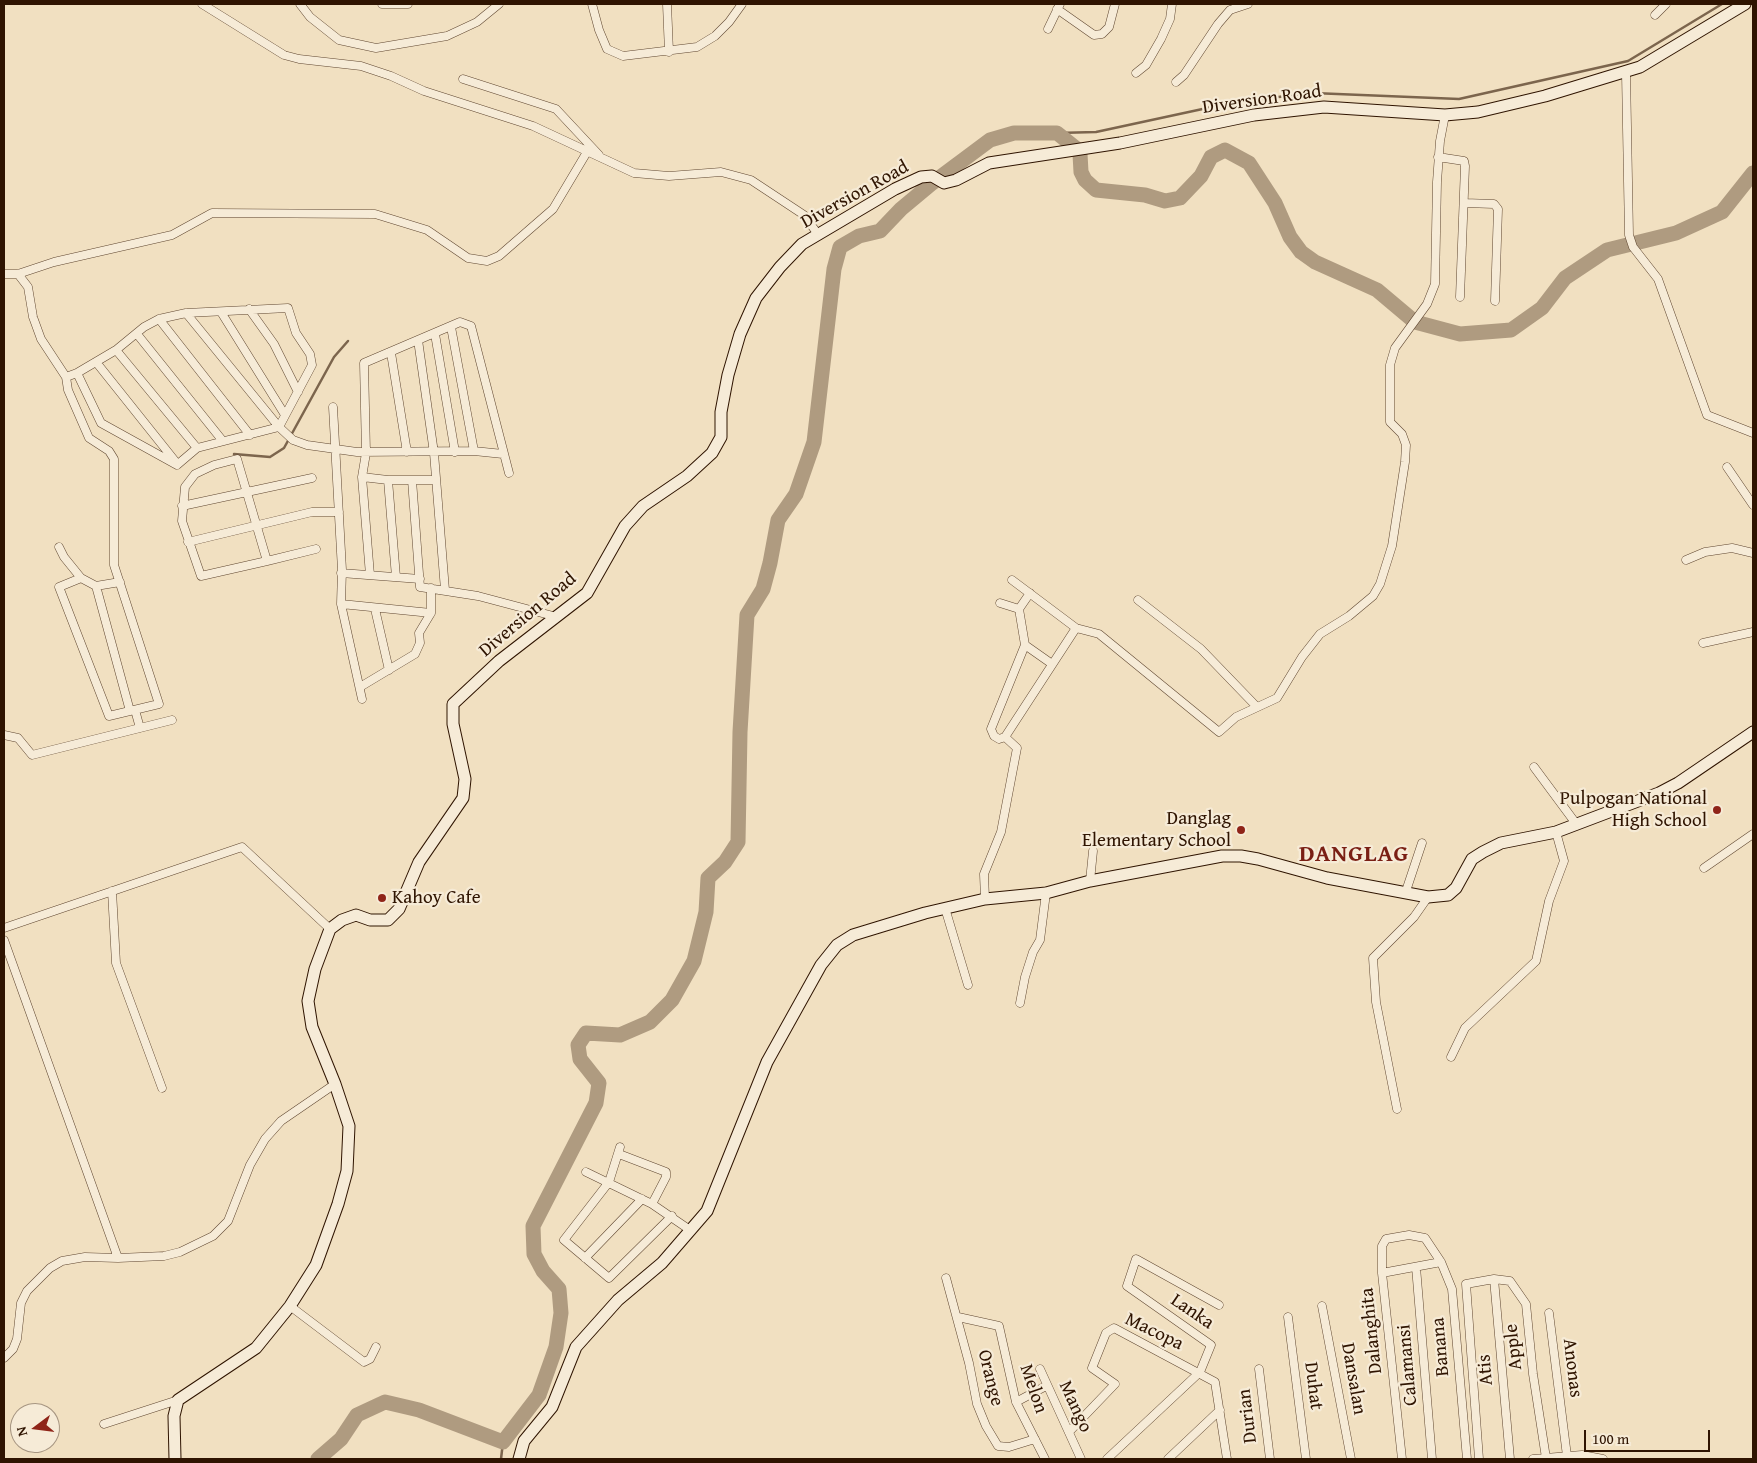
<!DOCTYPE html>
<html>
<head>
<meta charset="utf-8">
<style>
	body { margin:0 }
	#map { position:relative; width:1757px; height:1463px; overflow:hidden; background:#f1e0c1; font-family:"Gentium Book Plus",serif }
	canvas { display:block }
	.frame { position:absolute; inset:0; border:5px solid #2f1401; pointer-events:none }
	.north { position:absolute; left:10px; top:1403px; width:50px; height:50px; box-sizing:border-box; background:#f6ebd7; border:1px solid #a69581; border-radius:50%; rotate:255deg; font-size:14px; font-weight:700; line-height:20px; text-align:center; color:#2f1401 }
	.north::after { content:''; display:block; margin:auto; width:18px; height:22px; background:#8f2418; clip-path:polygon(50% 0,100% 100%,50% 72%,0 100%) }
	.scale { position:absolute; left:1584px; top:1430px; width:126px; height:22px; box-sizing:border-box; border:2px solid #2f1401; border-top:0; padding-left:6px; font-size:15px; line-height:18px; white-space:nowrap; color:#2f1401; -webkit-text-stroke:4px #f6ebd7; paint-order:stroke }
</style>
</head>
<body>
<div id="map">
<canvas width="1757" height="1463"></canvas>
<div class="frame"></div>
<div class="north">N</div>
<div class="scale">100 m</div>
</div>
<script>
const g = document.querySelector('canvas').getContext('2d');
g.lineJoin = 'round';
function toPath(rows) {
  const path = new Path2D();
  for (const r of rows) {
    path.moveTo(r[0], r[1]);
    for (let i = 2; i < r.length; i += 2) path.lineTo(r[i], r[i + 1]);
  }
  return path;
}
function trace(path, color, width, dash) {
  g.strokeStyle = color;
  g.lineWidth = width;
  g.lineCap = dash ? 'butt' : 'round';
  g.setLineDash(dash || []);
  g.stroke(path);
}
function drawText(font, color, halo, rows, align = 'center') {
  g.font = font + ' "Gentium Book Plus",serif';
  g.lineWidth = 4.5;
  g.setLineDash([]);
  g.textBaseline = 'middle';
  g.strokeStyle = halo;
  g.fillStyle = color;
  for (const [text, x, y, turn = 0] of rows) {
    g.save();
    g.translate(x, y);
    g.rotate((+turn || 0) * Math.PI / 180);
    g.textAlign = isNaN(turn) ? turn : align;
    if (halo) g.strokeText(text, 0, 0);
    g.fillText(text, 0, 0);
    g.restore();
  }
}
trace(toPath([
	[1057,133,1096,132,1235,102,1313,93,1459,99,1628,61,1722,4],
	[234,454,270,457,284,448,334,357,348,341],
	[501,1459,503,1442]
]), '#7c654d', 2.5);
trace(toPath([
	[1080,154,1081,172,1085,180,1096,190,1145,195,1165,201,1180,198,1201,176,1211,157,1225,150,1249,163,1275,203,1290,237,1301,252,1315,262,1377,290,1415,322,1460,334,1511,330,1542,308,1565,278,1607,250,1676,233,1722,212,1753,173],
	[318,1459,341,1439,357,1415,385,1402,419,1410,503,1442,539,1395,556,1347,561,1313,559,1289,543,1271,534,1254,533,1226,596,1103,599,1083,580,1059,578,1045,586,1033,620,1035,650,1022,672,1000,694,961,706,912,708,878,725,862,738,842,740,732,747,615,763,589,770,563,778,520,796,494,814,442,834,269,840,247,859,236,880,231,901,209,931,184,990,140,1014,133,1057,133,1077,149]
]), '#af9b80', 15);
const street = toPath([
	[202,4,284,55,299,59,361,66,391,76,424,91,533,126,634,173,669,176,721,172,751,180,804,215,817,233],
	[300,4,310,17,339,40,376,48,447,36,477,22,499,4],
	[382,4,408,4],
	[592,4,599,30,607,49,623,56,697,47,715,36,729,22,742,4],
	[667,4,669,52],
	[1057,9,1094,35,1102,34,1109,27,1115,4],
	[1655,15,1666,4],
	[1048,29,1060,4],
	[1136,73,1146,65,1161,39,1170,19,1172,4],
	[1626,73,1629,235,1633,247,1658,279,1707,415,1753,433],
	[463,79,556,109,599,155],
	[1176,82,1184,75,1218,24,1230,10,1248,4],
	[1438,157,1464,161,1465,166,1460,297],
	[1465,203,1494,204,1498,209,1495,301],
	[4,274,18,274,54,262,172,235,212,213,375,214,427,230,468,258,487,261,499,256,553,209,587,152],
	[18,274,28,287,33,317,41,339,66,377,68,390,89,438,109,451,114,459,114,565,159,704,109,716,59,587,81,578],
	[249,309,274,344,298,392],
	[221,312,285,415],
	[186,313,279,427,293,440,307,445,357,452,474,451,503,454],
	[159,319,250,435],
	[451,327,474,451],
	[137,334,222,440],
	[435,334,455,452],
	[418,340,434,453,445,590],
	[116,350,197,448],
	[391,353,407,452],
	[96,362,175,461],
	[77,373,101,423,177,465],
	[66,377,77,373,116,350,144,327,159,319,186,313,288,308,296,333,310,354,312,365,279,427,197,448,177,465],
	[333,407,342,570,341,604,362,699],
	[1727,467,1753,505],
	[362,477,388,480,436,480],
	[388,480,396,577],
	[412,480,420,587,478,596,557,617],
	[182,506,312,478],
	[188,542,312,512,339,512],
	[59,547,64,557,81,578,96,586,120,582],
	[1686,560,1705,552,1732,548,1753,553],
	[267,561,237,459,214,465,195,474,185,487,182,521,201,576,267,561,316,549],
	[341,573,420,579],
	[370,575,362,477,366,453,364,363,460,322,471,326,509,473],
	[1012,580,1076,628,1005,737,999,739,994,736,991,729,1025,645,1019,609,1030,593],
	[96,586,130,711],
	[1138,600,1201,649,1256,706],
	[1000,603,1019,609],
	[341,604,431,613],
	[375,609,389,670],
	[1076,628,1099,634,1219,732,1236,717,1277,698,1302,657,1320,634,1349,616,1373,596,1380,584,1392,546,1405,462,1406,445,1402,434,1390,422,1390,365,1395,348,1427,304,1435,284,1437,182,1440,141,1445,115],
	[1703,643,1753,632],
	[1025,645,1052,664],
	[360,687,415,654,420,643,419,633,431,613,431,588],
	[135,710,140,728],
	[4,735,18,738,32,755,172,720],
	[1534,767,1577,825],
	[1704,868,1753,834],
	[1090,881,1093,851],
	[112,891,116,963,162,1088],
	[1406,891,1422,843],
	[985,899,984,874,1001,832,1017,748,1005,737],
	[945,908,968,985],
	[4,928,242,847,330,929],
	[4,940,118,1258],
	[1020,1003,1025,977,1033,952,1040,940,1046,893],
	[1451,1057,1465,1028,1536,961,1549,901,1564,861,1556,832],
	[1397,1109,1376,1002,1373,958,1414,917,1428,897],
	[620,1147,609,1182,564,1240,609,1278,672,1216],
	[619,1154,666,1172,666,1177,652,1204],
	[586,1172,652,1204,690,1230],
	[585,1258,642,1199],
	[1416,1267,1432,1459],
	[1382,1273,1441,1262],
	[946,1278,969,1363,977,1404,986,1426,998,1446,1009,1447,1035,1439],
	[1494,1279,1510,1459],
	[290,1306,364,1362,370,1359,376,1347],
	[1322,1306,1351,1459],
	[1549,1313,1567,1456],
	[958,1317,999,1326,1016,1402,1045,1459],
	[1288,1317,1306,1459],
	[4,1358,13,1349,17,1339,21,1303,27,1291,50,1268,62,1261,85,1257,118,1258,164,1256,180,1252,213,1236,228,1221,250,1165,265,1139,281,1121,335,1084],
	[1040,1369,1081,1459],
	[1259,1369,1270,1459],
	[1016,1402,1046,1386],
	[104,1424,178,1400],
	[1069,1432,1115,1384,1092,1368,1106,1333,1114,1328,1215,1382,1227,1459],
	[1107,1459,1200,1372,1211,1345,1127,1286,1136,1259,1219,1305],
	[1168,1459,1220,1410],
	[1402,1459,1382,1273,1382,1246,1386,1239,1409,1235,1425,1238,1441,1262,1452,1289,1467,1459],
	[1479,1459,1466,1284,1494,1279,1510,1281,1526,1304,1533,1374,1546,1458],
	[1533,1459,1582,1455,1603,1459]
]);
const secondary = toPath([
	[175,1459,174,1416,178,1400,256,1348,290,1306,316,1265,338,1204,347,1171,349,1126,335,1084,312,1027,308,1001,315,969,330,929,342,920,356,915,370,920,388,920,399,909,419,862,463,798,465,779,453,724,453,704,499,661,587,593,625,526,643,506,687,476,712,453,721,437,721,412,728,375,740,334,756,298,780,267,802,244,895,189,921,177,932,176,944,183,956,180,989,163,1120,143,1254,115,1324,107,1445,115,1478,112,1545,96,1640,67,1745,4],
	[519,1459,524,1441,552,1407,576,1347,618,1300,662,1263,707,1211,767,1062,821,965,837,945,853,935,925,913,985,899,1046,893,1090,881,1222,856,1241,856,1258,859,1327,878,1428,897,1448,895,1456,888,1472,859,1483,852,1501,843,1556,832,1659,793,1678,783,1753,732]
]);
trace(street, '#604731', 9);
trace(secondary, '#2f1401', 13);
trace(street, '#f6ebd7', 8);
trace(secondary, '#f6ebd7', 11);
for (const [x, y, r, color] of [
	[1717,810,5,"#8f2418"],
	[1241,830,5,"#8f2418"],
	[382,898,5,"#8f2418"]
]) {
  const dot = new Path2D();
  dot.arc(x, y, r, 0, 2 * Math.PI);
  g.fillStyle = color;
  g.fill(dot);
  trace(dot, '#f6ebd7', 2);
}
drawText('19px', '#2f1401', '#f6ebd7', [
	["Diversion Road",1262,100,-8],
	["Diversion Road",855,195,-29],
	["Diversion Road",528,615,-40],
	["Lanka",1192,1312,34],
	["Dalanghita",1372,1331,-96],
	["Macopa",1154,1332,26],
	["Banana",1441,1347,-95],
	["Apple",1514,1347,-96],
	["Calamansi",1408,1365,-95],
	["Anonas",1572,1368,83],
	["Atis",1486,1370,-95],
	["Orange",990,1378,76],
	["Dansalan",1353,1379,80],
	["Duhat",1313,1386,83],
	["Melon",1033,1389,71],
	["Mango",1075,1407,65],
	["Durian",1248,1416,-97]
]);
drawText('19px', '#2f1401', '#f6ebd7', [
	["Pulpogan National",1707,799],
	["High School",1707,821],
	["Danglag",1231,819],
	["Elementary School",1231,841],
	["Kahoy Cafe",392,898,"left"]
], 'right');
g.letterSpacing = '1px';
drawText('bold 24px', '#7a1f14', '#f6ebd7', [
	["DANGLAG",1354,855]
]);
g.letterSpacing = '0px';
</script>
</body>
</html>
